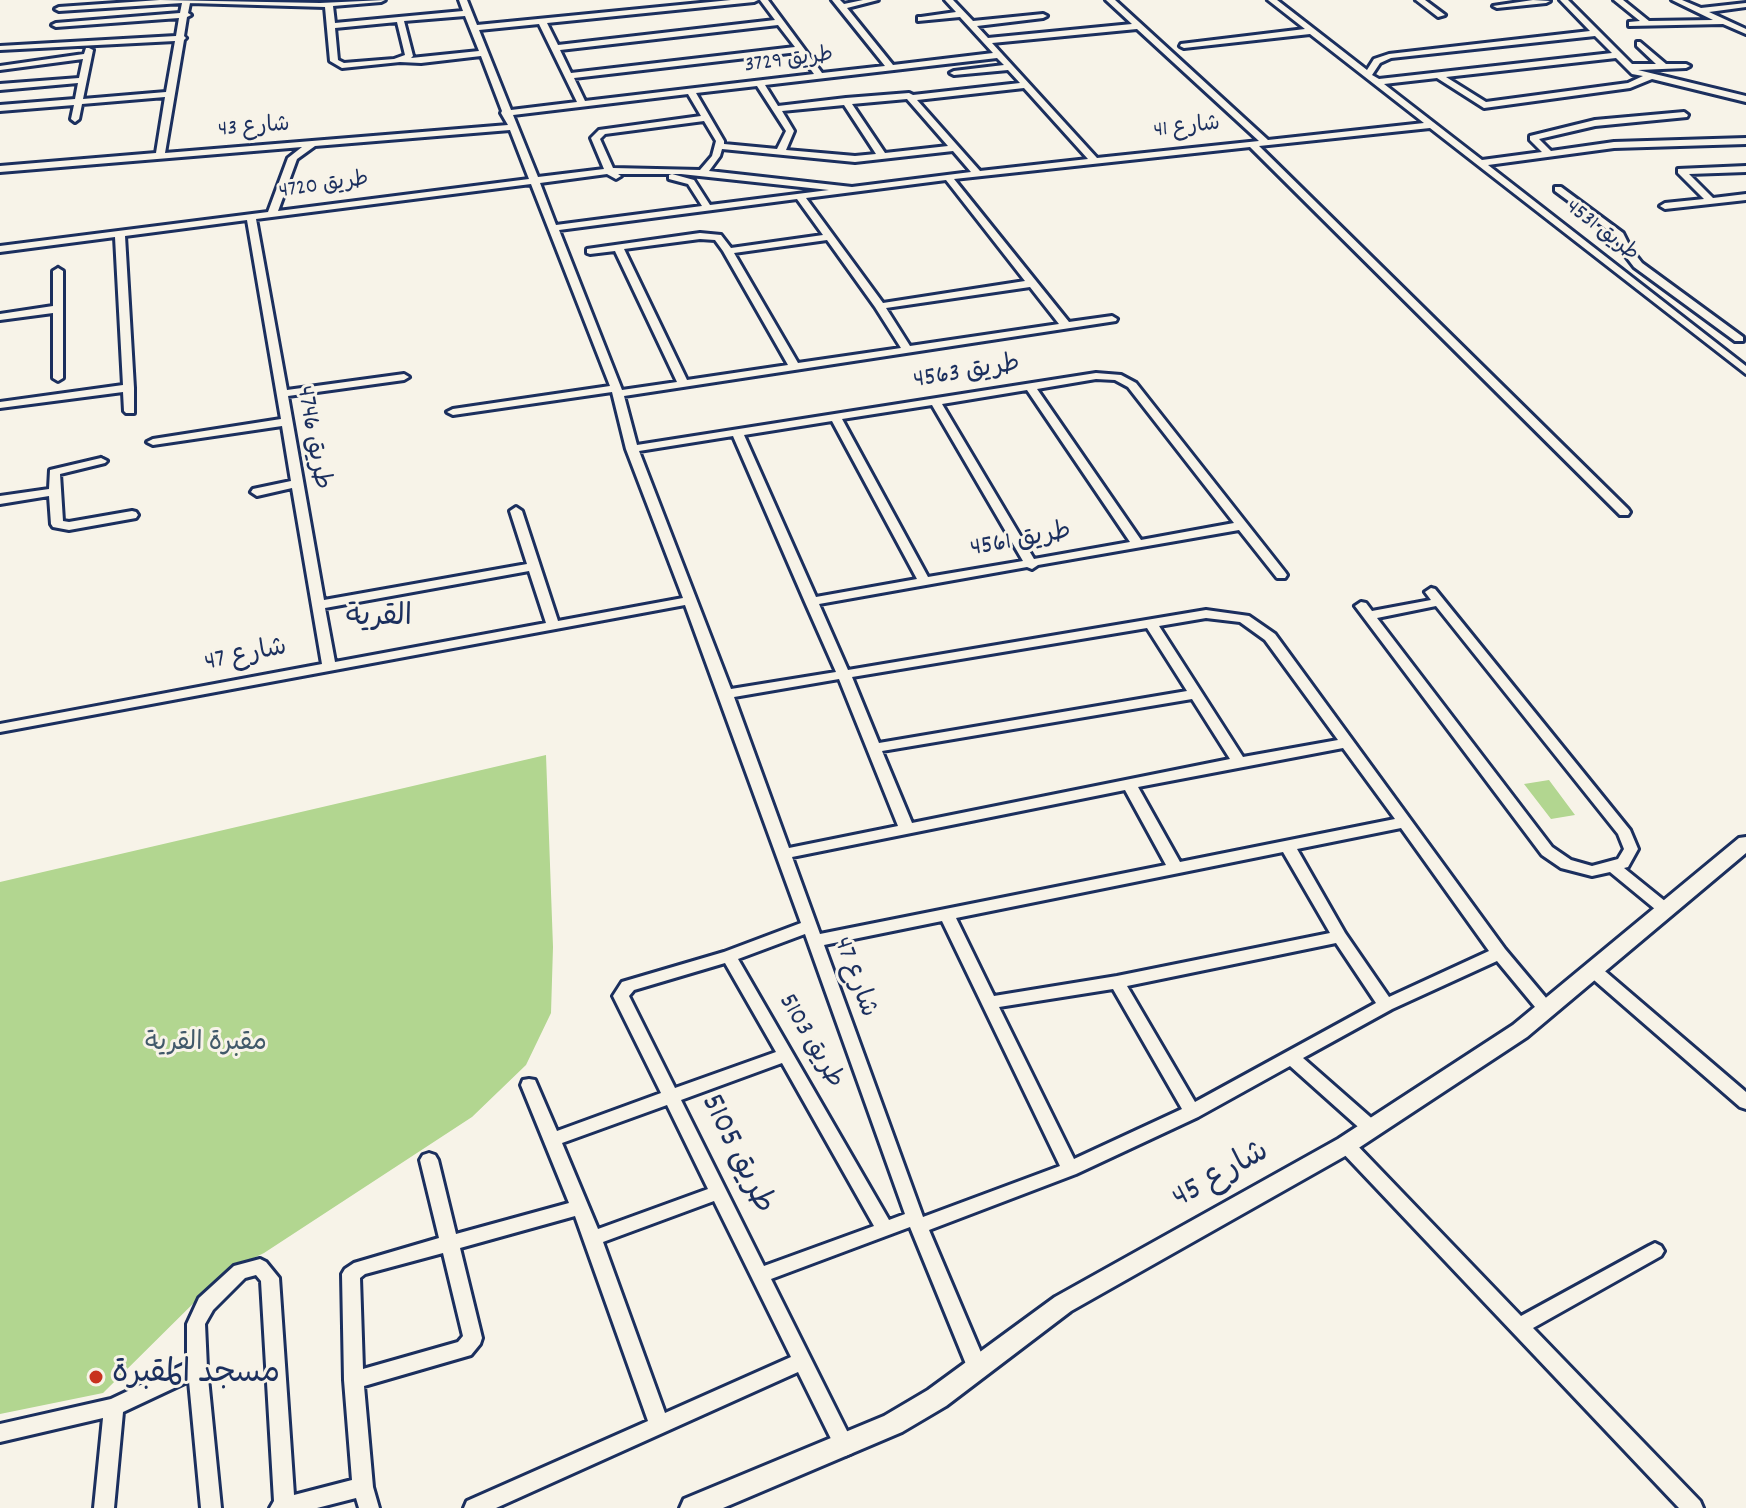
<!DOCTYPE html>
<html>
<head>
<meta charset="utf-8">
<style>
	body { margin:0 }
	canvas { display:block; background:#f7f3e8 }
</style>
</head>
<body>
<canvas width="1746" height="1508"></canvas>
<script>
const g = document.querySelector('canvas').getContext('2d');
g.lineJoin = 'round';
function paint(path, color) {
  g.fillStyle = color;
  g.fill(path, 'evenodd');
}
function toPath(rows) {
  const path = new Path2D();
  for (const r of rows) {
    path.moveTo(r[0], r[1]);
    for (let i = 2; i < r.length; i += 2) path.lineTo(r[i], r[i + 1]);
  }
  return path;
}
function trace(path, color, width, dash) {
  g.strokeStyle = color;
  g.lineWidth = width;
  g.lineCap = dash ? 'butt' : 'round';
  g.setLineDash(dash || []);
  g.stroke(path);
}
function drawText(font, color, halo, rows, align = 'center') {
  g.font = font + ' Dekko,"Playpen Sans Arabic",sans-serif';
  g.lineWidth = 6;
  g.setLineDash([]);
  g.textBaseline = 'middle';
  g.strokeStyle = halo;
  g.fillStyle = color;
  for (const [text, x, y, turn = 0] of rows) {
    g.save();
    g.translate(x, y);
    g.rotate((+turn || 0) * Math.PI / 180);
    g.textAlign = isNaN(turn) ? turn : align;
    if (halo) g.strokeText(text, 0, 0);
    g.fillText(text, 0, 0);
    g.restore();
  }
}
paint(toPath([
	[546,755,553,947,551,1013,526,1065,472,1117,264,1253,225,1272,103,1393,0,1414,0,882],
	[1549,780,1575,815,1551,819,1524,784]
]), '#b2d690');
const minor = toPath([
	[160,0,320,3,385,0,381,2,333,6,335,23,463,11,459,0,467,0,477,25,731,0,758,0,754,2,547,23,558,45,775,20,760,0,768,0,822,73,885,66,832,0,840,0,844,4,863,0,878,0,847,8,893,65,993,53,960,17,918,21,918,17,921,17,956,12,945,0,953,0,973,21,1043,14,1047,16,1043,18,977,26,988,38,1132,24,1106,0,1115,0,1268,140,1424,123,1310,34,1184,48,1180,46,1181,44,1305,29,1268,0,1277,0,1367,70,1374,59,1389,54,1590,31,1560,0,1568,0,1632,64,1656,64,1637,46,1637,42,1640,42,1666,64,1686,64,1690,66,1686,68,1638,70,1746,96,1746,102,1652,79,1630,88,1484,108,1437,78,1384,84,1482,160,1542,152,1530,140,1530,136,1595,120,1684,112,1688,115,1687,117,1595,126,1539,139,1551,151,1614,142,1746,138,1746,144,1614,148,1488,165,1746,366,1746,374,1430,128,1259,146,1628,509,1630,512,1628,515,1620,515,1250,147,954,179,1069,322,1112,316,1117,319,1116,321,624,396,637,445,1096,373,1121,375,1136,383,1285,572,1287,575,1285,578,1277,578,1239,530,1038,565,1032,569,1027,567,819,604,848,670,1206,610,1249,616,1275,634,1505,949,1552,1005,1554,1009,1552,1013,1540,1013,1497,961,1392,1009,1303,1058,1377,1123,1380,1128,1377,1133,1371,1135,1365,1133,1290,1066,1198,1117,1076,1174,929,1230,988,1369,985,1375,978,1377,971,1375,968,1369,910,1227,771,1279,855,1447,852,1453,845,1456,838,1453,798,1372,496,1508,464,1508,467,1501,648,1421,575,1216,460,1248,482,1338,480,1344,471,1355,364,1386,373,1487,379,1508,359,1508,356,1498,317,1508,270,1508,274,1501,261,1281,256,1275,245,1278,213,1310,205,1324,207,1368,221,1508,201,1508,189,1381,123,1412,114,1508,94,1508,103,1418,0,1442,0,1424,111,1399,187,1363,187,1324,199,1298,234,1266,260,1259,266,1262,279,1278,294,1495,352,1480,344,1380,342,1274,345,1269,354,1263,439,1238,420,1160,423,1155,429,1153,435,1155,438,1160,456,1234,569,1203,521,1085,523,1080,529,1079,535,1080,557,1131,661,1093,613,996,622,982,724,952,801,923,685,605,0,732,0,724,322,664,292,488,257,496,251,492,253,489,291,481,282,426,153,445,147,442,153,439,281,419,247,220,125,236,134,388,134,413,126,413,124,411,123,392,0,408,0,402,123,385,115,237,0,252,0,246,268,212,288,158,302,147,0,172,0,166,156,153,165,97,82,104,79,119,75,122,71,119,74,105,0,111,0,105,75,99,78,83,0,90,0,84,79,78,83,59,0,70,0,66,84,54,86,48,89,48,93,50,83,99,166,92,175,41,0,50,0,46,176,36,179,18,56,27,52,25,56,23,180,13,182,3,59,11,55,9,59,7,160,0],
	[190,3,325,7,330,61,342,68,400,62,421,63,481,56,502,111,501,113,508,125,165,153,184,40,186,38,184,36,187,17,191,15,188,13,190,3],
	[465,16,479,51,411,58,413,56,404,21,465,16],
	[397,22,405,55,394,59,344,63,338,60,335,28,397,22],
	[539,24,577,102,511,110,479,30,539,24],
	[778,25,795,47,571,73,560,50,778,25],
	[1137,29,1259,141,1097,158,992,43,1137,29],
	[1595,36,1612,53,1379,79,1372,75,1380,63,1391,58,1595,36],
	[798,52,814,74,585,101,574,78,798,52],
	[997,58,1004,65,954,71,950,73,954,75,1008,70,1020,83,913,95,909,93,846,98,778,106,765,85,997,58],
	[1616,58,1632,74,1643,76,1628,83,1486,102,1446,77,1616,58],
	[757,86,786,131,777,149,724,144,724,141,696,93,757,86],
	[1024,88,1088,159,980,171,917,100,1024,88],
	[688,94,701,116,599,130,591,138,604,169,538,177,513,115,688,94],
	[907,99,948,146,885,153,852,104,907,99],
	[844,105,876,154,855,156,786,150,794,131,782,111,844,105],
	[704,121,716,141,712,156,700,170,613,168,600,139,605,134,704,121],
	[510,130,529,179,278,211,297,159,315,146,510,130],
	[722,149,855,162,953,151,971,172,852,187,709,171,720,156,722,149],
	[607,174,616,179,621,176,618,174,681,174,829,190,710,205,694,180,672,174,669,175,669,179,688,184,702,206,556,225,540,183,607,174],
	[946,180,1025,281,883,303,806,198,946,180],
	[531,184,610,386,453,409,447,412,453,415,612,392,626,449,683,598,558,621,522,511,516,507,510,511,527,564,324,600,288,396,404,380,409,377,404,374,287,390,256,219,531,184],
	[797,199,823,235,731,248,721,235,700,233,587,249,587,253,590,254,615,251,677,382,622,390,559,230,797,199],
	[700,239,715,240,723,251,788,365,687,380,624,249,700,239],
	[827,240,875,307,901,348,798,363,734,253,827,240],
	[1030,287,1059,324,910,346,886,308,1030,287],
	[1096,379,1115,380,1128,387,1234,523,1141,540,1037,389,1096,379],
	[1027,390,1130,542,1034,559,942,404,1027,390],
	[932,405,1023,561,928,577,842,419,932,405],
	[832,421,917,579,816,597,744,435,832,421],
	[733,436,805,602,836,672,731,689,639,451,733,436],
	[529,571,546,623,335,662,325,608,529,571],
	[1206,618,1240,622,1265,640,1338,740,1243,757,1159,626,1206,618],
	[1147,628,1187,691,879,743,852,677,1147,628],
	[839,679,898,826,789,848,734,697,839,679],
	[1192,699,1230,759,912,823,882,751,1192,699],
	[1343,748,1395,819,1180,862,1138,787,1343,748],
	[1125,790,1166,865,820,934,792,857,1125,790],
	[1401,828,1489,951,1389,997,1345,933,1297,849,1401,828],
	[1283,852,1330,933,1117,976,994,996,956,918,1283,852],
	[942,921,1060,1166,923,1217,824,945,942,921],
	[805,934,905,1214,889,1220,738,959,805,934],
	[1336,943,1376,1003,1195,1102,1127,986,1336,943],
	[725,963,776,1052,675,1088,629,996,634,990,725,963],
	[1113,989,1182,1109,1074,1159,999,1007,1113,989],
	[782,1063,874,1226,764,1266,681,1100,782,1063],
	[667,1105,708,1189,598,1229,562,1143,667,1105],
	[714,1201,791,1357,665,1413,603,1242,714,1201],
	[443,1253,463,1336,458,1342,363,1369,360,1278,365,1274,443,1253],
	[1416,0,1425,0,1445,15,1438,17,1416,0],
	[1533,0,1550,1,1546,3,1497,8,1493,6,1533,0],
	[1614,0,1623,0,1649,21,1713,20,1672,0,1682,0,1701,8,1746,3,1746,7,1709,12,1746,29,1746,34,1723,24,1629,26,1629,22,1640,21,1614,0],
	[1746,166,1746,172,1689,174,1713,198,1746,194,1746,200,1665,209,1660,206,1665,203,1704,199,1678,173,1678,169,1746,166],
	[1555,187,1561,187,1623,233,1631,249,1642,263,1743,337,1743,341,1735,341,1634,267,1621,250,1616,236,1555,191,1555,187],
	[58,268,63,271,63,378,58,381,53,378,53,313,0,320,0,314,53,306,53,271,58,268],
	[101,458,107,461,105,463,60,474,63,521,69,522,132,511,136,512,138,515,136,518,69,530,53,527,51,524,49,496,0,504,0,496,49,489,50,470,101,458],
	[1431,588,1435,589,1630,830,1638,849,1628,867,1624,868,1671,906,1674,910,1671,914,1661,914,1610,872,1592,876,1561,868,1542,855,1355,606,1361,602,1366,603,1372,611,1431,600,1425,592,1431,588],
	[1436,606,1618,834,1624,849,1618,859,1592,866,1571,860,1552,847,1377,618,1436,606],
	[1593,964,1599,966,1746,1092,1746,1109,1740,1107,1587,974,1585,970,1587,966,1593,964],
	[1346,1138,1352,1140,1521,1316,1649,1246,1655,1243,1661,1246,1664,1251,1661,1256,1533,1328,1700,1501,1703,1508,1679,1508,1340,1150,1337,1145,1340,1140,1346,1138]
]);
const tertiary = toPath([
	[1746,837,1746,853,1527,1037,1354,1151,1071,1311,946,1406,902,1432,723,1508,680,1508,684,1499,884,1416,928,1390,1055,1297,1338,1139,1513,1025,1739,838,1746,837]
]);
trace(minor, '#1b2f5e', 6);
trace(tertiary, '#1b2f5e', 6);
paint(minor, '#f7f3e8');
paint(tertiary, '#f7f3e8');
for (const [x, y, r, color] of [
	[96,1377,8,"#c8321e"]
]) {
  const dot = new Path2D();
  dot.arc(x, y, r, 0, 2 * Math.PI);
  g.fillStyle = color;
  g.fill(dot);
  trace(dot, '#f7f3e8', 3);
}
drawText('22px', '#1b2f5e', '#f7f3e8', [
	["طريق 3729",789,62,-7],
	["شارع 43",254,129,-4],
	["شارع 41",1187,129,-6],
	["طريق 4720",324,187,-8],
	["طريق 4531",1601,232,38]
]);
drawText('26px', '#1b2f5e', '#f7f3e8', [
	["طريق 4563",967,374,-9],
	["طريق 4746",311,438,80],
	["طريق 4561",1021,542,-10],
	["شارع 47",246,657,-11],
	["شارع 47",853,978,70],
	["طريق 5103",809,1042,60]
]);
drawText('26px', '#41596a', '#f7f3e8', [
	["مقبرة القرية",206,1045]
]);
drawText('30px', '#1b2f5e', '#f7f3e8', [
	["القرية",379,620]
]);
drawText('32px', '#1b2f5e', '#f7f3e8', [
	["طريق 5105",735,1155,64],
	["شارع 45",1222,1177,-29]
]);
drawText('32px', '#1b2f5e', '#f7f3e8', [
	["مسجد المقبرة",112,1377]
], 'left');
</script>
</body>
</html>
